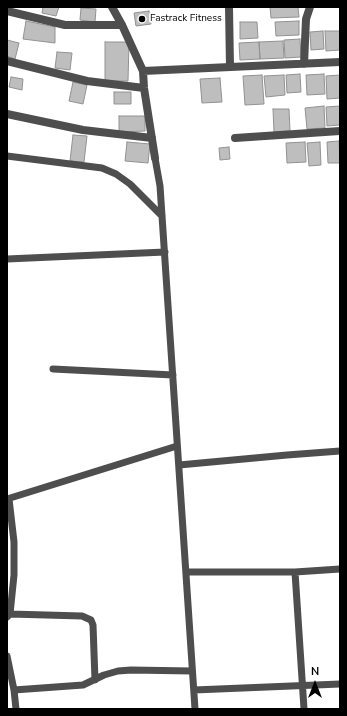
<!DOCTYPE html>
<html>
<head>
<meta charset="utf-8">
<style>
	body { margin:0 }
	#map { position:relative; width:347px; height:716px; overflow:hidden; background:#fff; font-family:"Nunito Sans",sans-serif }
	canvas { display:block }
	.frame { position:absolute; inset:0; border:8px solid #000; pointer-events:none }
	.north { position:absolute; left:295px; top:664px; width:40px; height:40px; -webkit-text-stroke:3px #fff; paint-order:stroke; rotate:0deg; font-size:11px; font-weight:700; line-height:16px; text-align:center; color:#000 }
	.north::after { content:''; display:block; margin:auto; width:14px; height:18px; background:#000; clip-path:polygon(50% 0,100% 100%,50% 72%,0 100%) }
</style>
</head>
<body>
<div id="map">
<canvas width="347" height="716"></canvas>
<div class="frame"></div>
<div class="north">N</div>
</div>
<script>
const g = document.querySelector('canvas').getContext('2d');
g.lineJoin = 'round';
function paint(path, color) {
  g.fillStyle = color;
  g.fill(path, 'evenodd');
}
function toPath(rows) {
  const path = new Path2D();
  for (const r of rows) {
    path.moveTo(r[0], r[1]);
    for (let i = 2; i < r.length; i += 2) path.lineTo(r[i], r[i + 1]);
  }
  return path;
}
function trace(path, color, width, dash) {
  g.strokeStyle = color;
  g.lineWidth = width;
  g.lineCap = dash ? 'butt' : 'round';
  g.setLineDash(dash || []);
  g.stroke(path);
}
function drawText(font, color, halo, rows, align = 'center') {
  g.font = font + ' "Nunito Sans",sans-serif';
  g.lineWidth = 3.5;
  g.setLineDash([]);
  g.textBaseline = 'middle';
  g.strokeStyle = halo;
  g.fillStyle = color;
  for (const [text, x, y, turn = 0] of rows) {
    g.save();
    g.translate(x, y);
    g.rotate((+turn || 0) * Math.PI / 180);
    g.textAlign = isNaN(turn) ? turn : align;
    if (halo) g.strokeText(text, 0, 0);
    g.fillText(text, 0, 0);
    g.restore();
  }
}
const building = toPath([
	[43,7,59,7,56,16,42,13,43,7],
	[270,7,298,7,299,17,271,18,270,7],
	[81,8,96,9,95,22,80,20,81,8],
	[149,11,151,24,136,26,134,13,149,11],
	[26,21,55,27,55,43,23,39,26,21],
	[299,21,299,35,276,36,275,22,299,21],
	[240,22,257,22,258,38,240,39,240,22],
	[323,31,324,49,311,50,310,32,323,31],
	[325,31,340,31,340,50,326,51,325,31],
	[300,39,301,57,285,58,284,40,300,39],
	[7,40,19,43,15,59,7,56,7,40],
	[283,41,284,58,260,59,259,42,283,41],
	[105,42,129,42,128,81,105,81,105,42],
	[259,42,260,59,240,60,239,43,259,42],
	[57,52,72,53,70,70,55,68,57,52],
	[300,74,301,92,287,93,286,75,300,74],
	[324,74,325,94,307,95,306,75,324,74],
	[262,75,264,104,245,105,243,76,262,75],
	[284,75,285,95,266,97,264,76,284,75],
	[340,75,340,98,327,99,326,76,340,75],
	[11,77,23,79,22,90,9,87,11,77],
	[220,78,222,102,202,103,200,79,220,78],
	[73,82,87,85,83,104,69,101,73,82],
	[114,92,131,92,131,104,114,104,114,92],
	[324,106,325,128,307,129,305,108,324,106],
	[340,106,340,125,327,126,326,107,340,106],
	[273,109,289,109,290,131,274,132,273,109],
	[119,116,145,116,145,131,119,132,119,116],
	[73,135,87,136,84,162,70,161,73,135],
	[339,141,340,163,328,163,327,142,339,141],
	[127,142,150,144,148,163,125,161,127,142],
	[305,142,306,162,287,163,286,143,305,142],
	[320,142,321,165,309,166,307,143,320,142],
	[229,147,230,159,220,160,219,148,229,147]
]);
paint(building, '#bebebe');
trace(building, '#929292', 1);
trace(toPath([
	[7,156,102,168,116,174,130,184,162,216],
	[155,158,160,186,195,709],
	[7,259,165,252],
	[53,369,173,375],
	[179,465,287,455,340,451],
	[7,499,177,446],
	[186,572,295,572,340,569],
	[295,572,304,709],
	[10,614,82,616,91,620,93,625,95,680],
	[7,617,10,614,14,575,14,542,9,499],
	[7,656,14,690,16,709],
	[14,690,83,685,104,675,118,671,131,670,192,671],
	[194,690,340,684]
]), '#4e4e4e', 7);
trace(toPath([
	[112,7,122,25,143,71,144,88,155,158],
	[229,7,230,67],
	[7,11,65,25,122,25],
	[7,61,87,81,144,88],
	[304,64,306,19,310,7],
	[143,71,340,62],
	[7,114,83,130,152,138],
	[235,138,340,131]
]), '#4e4e4e', 8);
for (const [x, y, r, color] of [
	[142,19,4,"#000"]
]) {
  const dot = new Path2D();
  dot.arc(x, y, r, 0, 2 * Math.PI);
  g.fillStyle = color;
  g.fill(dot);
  trace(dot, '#fff', 1.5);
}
drawText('10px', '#000', '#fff', [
	["Fastrack Fitness",150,19]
], 'left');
</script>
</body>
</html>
